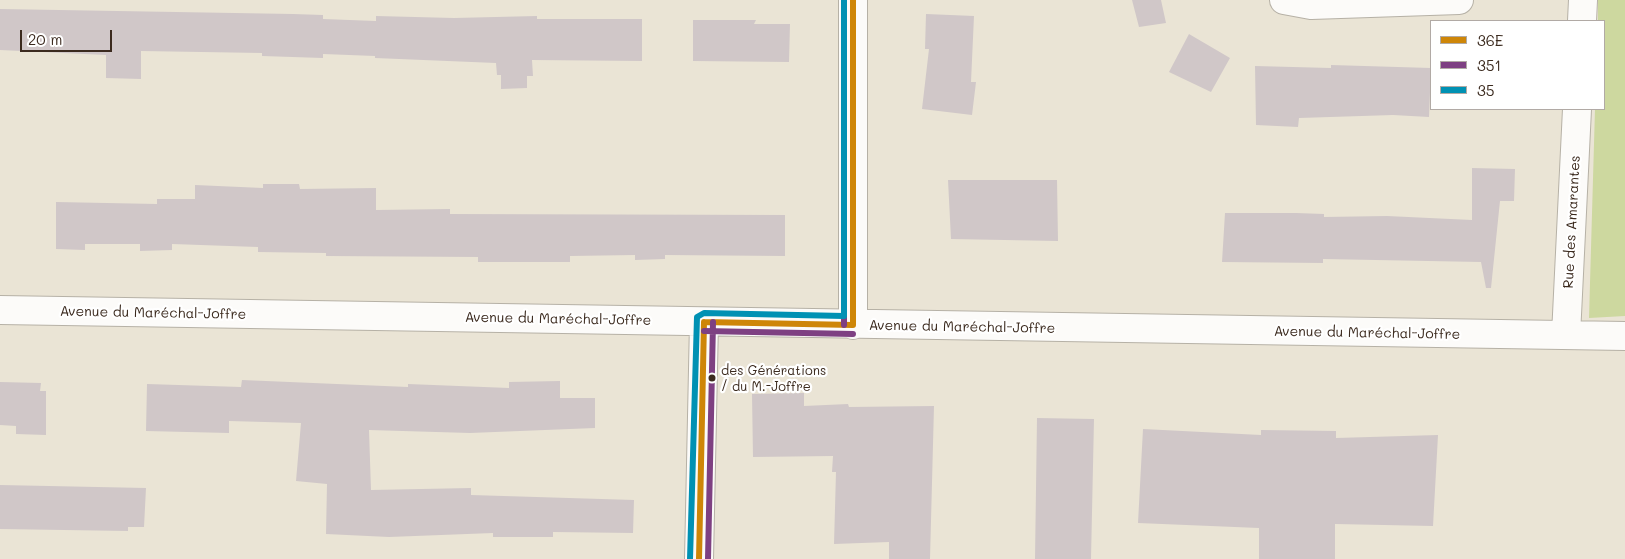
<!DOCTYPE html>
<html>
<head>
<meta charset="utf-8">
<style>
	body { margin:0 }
	#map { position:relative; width:1625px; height:559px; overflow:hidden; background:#eae4d5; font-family:Mali,sans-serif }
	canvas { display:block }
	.legend { position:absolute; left:1430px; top:20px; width:175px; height:90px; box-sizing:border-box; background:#fff; border:1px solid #b1aaa5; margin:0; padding:6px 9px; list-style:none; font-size:15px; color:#3b2a1e }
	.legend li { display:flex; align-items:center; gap:10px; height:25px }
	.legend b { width:25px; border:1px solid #b1aaa5 }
	.scale { position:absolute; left:20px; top:30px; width:92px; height:22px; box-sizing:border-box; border:2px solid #3b2a1e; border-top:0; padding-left:6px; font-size:15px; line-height:18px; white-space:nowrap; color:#3b2a1e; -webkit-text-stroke:4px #fff; paint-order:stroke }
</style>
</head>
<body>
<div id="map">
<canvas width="1625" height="559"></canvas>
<ul class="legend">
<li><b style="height:6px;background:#ce8608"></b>36E</li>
<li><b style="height:6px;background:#7e4082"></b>351</li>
<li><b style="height:6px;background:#0091b3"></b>35</li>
</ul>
<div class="scale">20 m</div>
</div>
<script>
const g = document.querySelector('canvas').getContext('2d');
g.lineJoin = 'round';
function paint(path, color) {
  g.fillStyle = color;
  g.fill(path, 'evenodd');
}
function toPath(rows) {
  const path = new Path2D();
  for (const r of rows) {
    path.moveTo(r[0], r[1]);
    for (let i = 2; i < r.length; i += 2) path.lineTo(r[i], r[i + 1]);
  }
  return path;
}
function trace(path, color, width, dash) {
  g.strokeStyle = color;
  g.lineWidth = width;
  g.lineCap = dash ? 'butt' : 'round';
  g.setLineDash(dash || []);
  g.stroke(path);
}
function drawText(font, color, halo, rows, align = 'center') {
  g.font = font + ' Mali,sans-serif';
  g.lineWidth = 4.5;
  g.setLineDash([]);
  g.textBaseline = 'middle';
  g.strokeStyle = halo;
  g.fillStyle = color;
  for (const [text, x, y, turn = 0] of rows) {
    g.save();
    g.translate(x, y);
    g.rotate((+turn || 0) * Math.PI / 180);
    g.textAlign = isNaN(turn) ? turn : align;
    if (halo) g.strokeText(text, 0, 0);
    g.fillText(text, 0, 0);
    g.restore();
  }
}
paint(toPath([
	[1598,0,1625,0,1625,316,1589,318,1595,109,1604,109,1604,21,1598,21]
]), '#cdd89f');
paint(toPath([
	[1132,0,1161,0,1166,23,1139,27],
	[0,9,293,14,323,15,323,19,376,21,376,16,454,18,537,16,537,19,642,19,642,61,532,60,533,76,527,76,527,88,501,89,501,75,497,75,496,63,375,58,375,56,323,54,323,58,262,56,262,53,141,51,141,79,106,78,106,55,0,50],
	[926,14,974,16,971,82,976,82,972,115,922,109,929,49,925,49],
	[693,20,756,20,754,24,790,24,789,62,693,61],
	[1189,34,1230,58,1211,92,1169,72],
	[1331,65,1431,68,1429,117,1393,115,1299,118,1298,127,1256,125,1255,66,1331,68],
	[1472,168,1515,169,1514,201,1500,201,1491,288,1486,288,1481,262,1323,259,1323,263,1222,262,1225,213,1296,213,1324,214,1324,217,1387,216,1472,220],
	[948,180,1057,180,1058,241,951,239],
	[263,184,299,184,300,189,376,188,376,210,450,209,450,214,785,215,785,256,665,255,665,259,635,260,635,255,570,256,570,262,478,262,478,257,326,256,326,253,258,252,258,247,172,244,172,250,140,251,140,244,85,244,85,250,56,249,56,202,157,204,157,199,195,199,195,185,263,188],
	[242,380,408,387,408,384,509,388,509,382,560,381,560,398,595,398,595,428,470,433,369,430,371,490,471,488,471,495,634,500,633,533,553,532,553,537,493,537,493,533,389,537,326,534,327,484,296,481,301,423,229,421,229,433,146,431,147,384,241,387],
	[0,382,41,383,40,391,46,391,46,435,16,434,16,426,0,425],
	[804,393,804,406,848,404,849,407,934,406,930,559,889,559,889,542,834,544,836,472,832,472,833,456,753,457,752,394],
	[1037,418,1094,419,1091,559,1035,559],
	[1143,429,1261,435,1261,430,1336,431,1336,438,1438,435,1433,526,1335,524,1335,559,1259,559,1259,528,1138,523],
	[0,485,146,488,144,527,128,527,128,531,0,529]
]), '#d0c7c8');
const minor = toPath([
	[853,0,853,325],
	[1284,0,1311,5,1459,0],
	[1582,21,1583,0],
	[0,310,1625,336],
	[1566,335,1577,109],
	[699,559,704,322]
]);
trace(minor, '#b6b1a6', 30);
trace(minor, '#fcfbf9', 28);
trace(toPath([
	[853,0,853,325],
	[704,322,853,325],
	[699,559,704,322]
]), '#ce8608', 6);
trace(toPath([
	[844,0,844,325],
	[704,331,853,334],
	[708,559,713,322]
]), '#7e4082', 6);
trace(toPath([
	[690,559,697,317,704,313,844,316,844,0]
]), '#0091b3', 6);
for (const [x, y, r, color] of [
	[712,378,4.5,"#3b2a1e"]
]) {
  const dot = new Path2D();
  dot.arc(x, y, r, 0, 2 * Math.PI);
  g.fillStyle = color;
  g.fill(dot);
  trace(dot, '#fff', 2);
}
drawText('13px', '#3b2a1e', '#fff', [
	["des Générations",721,371],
	["/ du M.-Joffre",721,387]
], 'left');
drawText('14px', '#3b2a1e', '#fff', [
	["Rue des Amarantes",1572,222,-87],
	["Avenue du Maréchal-Joffre",153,313,1],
	["Avenue du Maréchal-Joffre",558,319,1],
	["Avenue du Maréchal-Joffre",962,327,1],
	["Avenue du Maréchal-Joffre",1367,333,1]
]);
</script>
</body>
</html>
